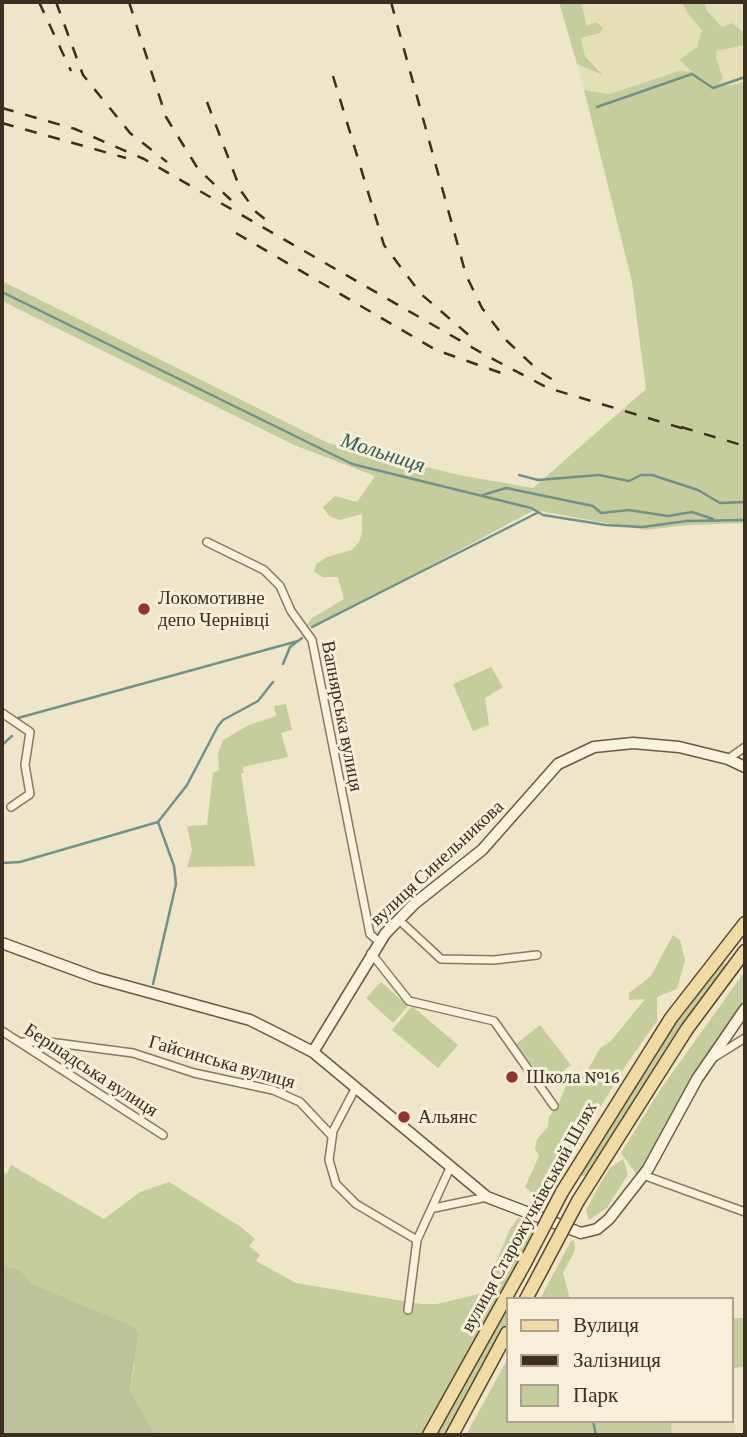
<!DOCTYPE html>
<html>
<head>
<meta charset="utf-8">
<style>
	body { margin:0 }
	#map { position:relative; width:747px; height:1437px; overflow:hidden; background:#efe5c9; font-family:"Crimson Pro",serif }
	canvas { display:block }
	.frame { position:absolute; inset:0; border:4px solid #3c2f21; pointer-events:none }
	.legend { position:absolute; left:506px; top:1297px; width:228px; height:126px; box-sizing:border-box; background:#f6efd9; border:2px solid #aca28f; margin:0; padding:9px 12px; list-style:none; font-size:21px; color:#3c2f21 }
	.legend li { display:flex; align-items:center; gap:14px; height:35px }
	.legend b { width:35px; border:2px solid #aca28f }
</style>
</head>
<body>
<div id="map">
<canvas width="747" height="1437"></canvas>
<div class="frame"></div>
<ul class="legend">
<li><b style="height:9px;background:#f0dba3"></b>Вулиця</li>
<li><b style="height:9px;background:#3c2f21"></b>Залізниця</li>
<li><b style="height:19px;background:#c6cd9d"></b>Парк</li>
</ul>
</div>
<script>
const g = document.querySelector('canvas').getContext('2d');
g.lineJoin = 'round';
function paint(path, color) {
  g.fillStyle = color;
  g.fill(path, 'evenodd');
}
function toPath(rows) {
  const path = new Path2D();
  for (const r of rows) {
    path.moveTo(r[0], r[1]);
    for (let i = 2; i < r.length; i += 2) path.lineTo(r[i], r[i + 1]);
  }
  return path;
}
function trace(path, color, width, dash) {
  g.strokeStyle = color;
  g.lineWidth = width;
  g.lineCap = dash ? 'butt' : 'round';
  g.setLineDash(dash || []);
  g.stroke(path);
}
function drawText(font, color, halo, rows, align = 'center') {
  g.font = font + ' "Crimson Pro",serif';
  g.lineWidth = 6;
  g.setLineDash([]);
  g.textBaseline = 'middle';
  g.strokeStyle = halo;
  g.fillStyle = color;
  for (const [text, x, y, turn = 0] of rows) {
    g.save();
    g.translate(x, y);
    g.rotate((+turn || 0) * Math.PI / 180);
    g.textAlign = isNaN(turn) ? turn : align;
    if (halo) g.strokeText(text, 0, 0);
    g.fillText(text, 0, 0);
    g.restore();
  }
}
paint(toPath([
	[581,2,745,2,745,82,727,86,679,71,609,94,584,90,577,64,602,74,597,66,585,56,581,35,600,33,593,26,588,27],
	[731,1397,736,1435,672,1435,671,1421,731,1421]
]), '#e4dfb7');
paint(toPath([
	[559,2,581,2,587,26,596,22,603,28,600,33,581,38,585,56,603,75,577,64],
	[682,2,705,2,707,11,722,27,732,23,745,34,745,45,717,51,716,58,723,78,719,83,727,86,745,82,745,523,690,525,645,530,534,510,314,628,307,625,312,618,344,599,338,577,323,577,314,572,316,564,327,557,352,550,359,542,362,533,362,514,339,520,329,516,323,507,335,496,357,502,375,476,294,445,2,301,2,281,328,443,459,475,533,488,646,389,632,282,584,90,609,94,679,71,693,72,679,60,697,47,702,30,688,14],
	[491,667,503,687,485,698,489,725,473,731,453,684],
	[286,704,292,730,281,733,288,757,243,767,244,773,241,773,255,866,187,867,192,850,187,826,207,825,213,773,219,770,218,754,223,740,249,725,276,716,274,706],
	[673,935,680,940,685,960,677,989,657,997,657,1021,626,1065,550,1190,542,1198,537,1197,525,1187,539,1156,535,1149,537,1139,548,1127,549,1117,560,1101,568,1080,585,1075,600,1048,611,1041,645,999,629,1000,629,993,651,976],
	[722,960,727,966,683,1026,587,1176,580,1176,579,1171,675,1020],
	[745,971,745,1001,637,1175,621,1153,660,1090],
	[381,982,408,1006,393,1023,366,998],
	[412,1006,458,1045,438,1068,392,1030],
	[540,1025,571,1065,547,1084,516,1044],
	[623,1159,628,1174,607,1208,589,1220,586,1210,600,1184,610,1168],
	[11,1165,104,1219,140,1192,169,1182,241,1227,255,1239,249,1246,260,1255,256,1261,296,1283,421,1304,437,1304,483,1293,510,1229,518,1218,535,1221,537,1230,424,1435,156,1435,130,1390,134,1367,134,1328,33,1284,19,1269,2,1266,2,1172,7,1174],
	[574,1240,575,1250,563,1273,570,1299,540,1299,571,1241],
	[507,1303,507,1322,453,1424,447,1435,436,1435],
	[731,1318,745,1318,745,1366,731,1369],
	[507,1360,507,1421,671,1421,672,1435,466,1435]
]), '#c6cd9d');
paint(toPath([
	[2,1266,19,1269,33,1284,134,1327,138,1334,130,1390,156,1435,2,1435]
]), '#bcc39b');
trace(toPath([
	[597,107,692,74,713,88,745,77],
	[2,292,352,464,531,508,543,515,606,525,642,527,687,521,745,520],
	[519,475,538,480,599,475,629,481,641,475,652,475,698,490,720,503,745,502],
	[483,495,506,488,593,506,601,513,629,510,668,516,692,512,713,519],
	[312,627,537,513],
	[283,664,290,647,302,638],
	[18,718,298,641],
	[2,745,12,736],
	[2,863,20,862,158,822,187,785,218,726,223,720,258,701,273,682],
	[153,984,176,884,174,866,158,822],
	[547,1298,547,1299],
	[593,1421,596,1435]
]), '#70928b', 2.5);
const street = toPath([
	[207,542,264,570,280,586,291,611,312,640,370,934,379,942],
	[2,713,30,732,25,765,30,794,11,807],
	[728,759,745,747],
	[398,919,441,959,494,960,537,955],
	[371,953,409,1001,494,1021,554,1106],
	[2,1031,163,1135],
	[23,1042,49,1042,133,1053,194,1073,273,1090,300,1102,332,1136],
	[713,1058,745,1038],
	[355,1089,333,1131,329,1160,336,1184,356,1204,417,1240],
	[643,1175,745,1212],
	[434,1208,487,1197],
	[408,1310,417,1240,450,1168]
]);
const secondary = toPath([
	[2,943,97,978,250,1020,278,1034,313,1052,487,1197,581,1233,597,1229,609,1219,648,1169,697,1079,745,1009],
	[313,1052,385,934,414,904,482,850,558,764,594,747,633,743,679,747,728,759,745,767]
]);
const primary = toPath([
	[562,1192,671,1018,745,923],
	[578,1201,687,1029,745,951],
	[526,1299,541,1271],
	[429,1435,525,1263],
	[452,1435,507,1333]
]);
trace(street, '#8b785e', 10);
trace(secondary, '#6d5941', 13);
trace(primary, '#594631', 15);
trace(street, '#f9f2dd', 7);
trace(secondary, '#f9f2dd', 10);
trace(primary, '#f0dba3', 12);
trace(toPath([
	[39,2,71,71],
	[56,2,83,75,130,133,167,162],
	[129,2,166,117,198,169,231,200],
	[391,2,466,275,482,308,507,341,540,372,560,384],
	[333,76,384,245,421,294,471,337],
	[207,102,241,191,256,212,271,224],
	[2,108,75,129,144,159,487,356,548,388,688,430],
	[2,123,126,158],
	[236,233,436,350,504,374],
	[681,427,745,446]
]), '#3c2f21', 2.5, [12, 12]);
const primaryBridge = toPath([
	[525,1263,562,1192],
	[541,1271,578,1201]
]);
trace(primaryBridge, '#594631', 15, []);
trace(primaryBridge, '#f0dba3', 12);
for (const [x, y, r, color] of [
	[144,609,7,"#9a312e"],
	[512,1077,7,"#9a312e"],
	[404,1117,7,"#9a312e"]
]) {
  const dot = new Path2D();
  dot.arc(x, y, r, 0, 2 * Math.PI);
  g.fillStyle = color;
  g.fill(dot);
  trace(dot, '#f6efd9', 2.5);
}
drawText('19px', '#3c2f21', '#f6efd9', [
	["Локомотивне",158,598],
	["депо Чернівці",158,620],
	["Школа №16",526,1077],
	["Альянс",418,1117]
], 'left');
drawText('19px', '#3c2f21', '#f6efd9', [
	["Вапнярська вулиця",342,716,79],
	["вулиця Синельникова",437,863,-43],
	["Гайсинська вулиця",222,1062,16],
	["Бершадська вулиця",91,1070,33],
	["вулиця Старожучківський Шлях",529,1217,-61]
]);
drawText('italic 21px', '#315b5a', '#f6efd9', [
	["Мольниця",383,453,18]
]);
</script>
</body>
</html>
